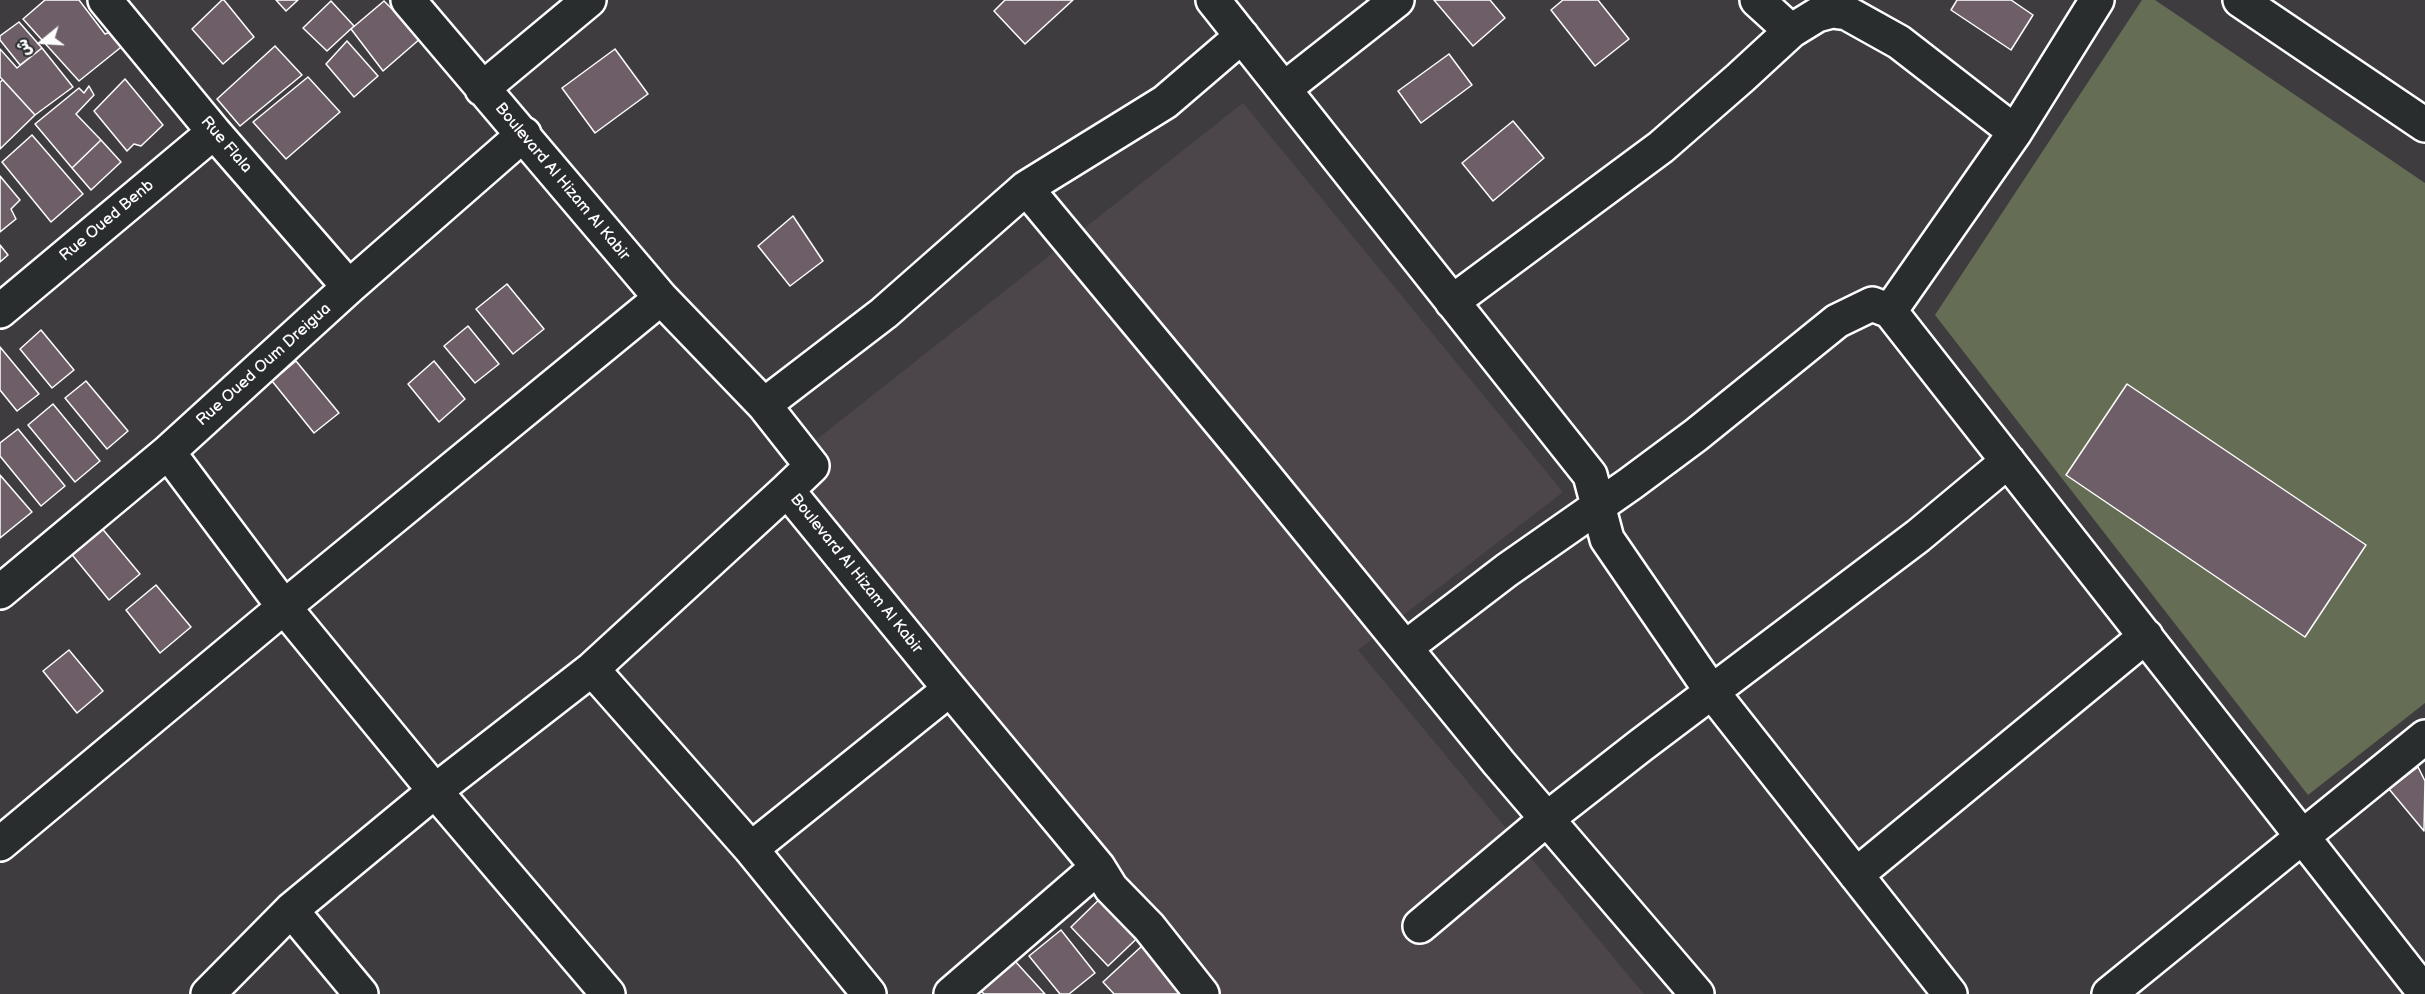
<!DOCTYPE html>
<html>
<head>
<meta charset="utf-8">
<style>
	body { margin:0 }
	#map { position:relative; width:2425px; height:994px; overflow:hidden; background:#3e3c3f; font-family:"Balsamiq Sans","Playpen Sans Arabic",sans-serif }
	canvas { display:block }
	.north { position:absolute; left:12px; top:12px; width:60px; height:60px; -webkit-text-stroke:4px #2a2d2e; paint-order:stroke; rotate:252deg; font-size:16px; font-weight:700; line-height:24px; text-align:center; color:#fff }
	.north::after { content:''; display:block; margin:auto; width:21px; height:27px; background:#fff; clip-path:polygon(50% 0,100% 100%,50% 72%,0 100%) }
</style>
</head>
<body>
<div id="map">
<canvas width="2425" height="994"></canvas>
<div class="north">ش</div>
</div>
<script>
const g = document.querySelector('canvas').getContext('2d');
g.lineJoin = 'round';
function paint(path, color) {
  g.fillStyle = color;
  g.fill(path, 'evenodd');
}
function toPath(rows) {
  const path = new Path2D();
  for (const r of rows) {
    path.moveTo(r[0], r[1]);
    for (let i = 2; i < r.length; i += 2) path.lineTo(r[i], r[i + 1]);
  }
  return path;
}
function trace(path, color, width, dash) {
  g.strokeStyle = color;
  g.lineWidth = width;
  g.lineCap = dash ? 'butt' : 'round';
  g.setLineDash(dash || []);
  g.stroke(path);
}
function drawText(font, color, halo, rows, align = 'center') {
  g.font = font + ' "Balsamiq Sans",sans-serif';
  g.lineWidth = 4.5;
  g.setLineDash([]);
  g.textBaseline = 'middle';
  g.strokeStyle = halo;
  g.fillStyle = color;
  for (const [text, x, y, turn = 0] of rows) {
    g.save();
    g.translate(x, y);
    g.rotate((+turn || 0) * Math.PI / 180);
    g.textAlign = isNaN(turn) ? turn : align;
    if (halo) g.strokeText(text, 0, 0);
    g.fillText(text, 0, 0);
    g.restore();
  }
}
paint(toPath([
	[1243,103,1563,492,1358,650,1644,994,1217,994,787,490,788,462]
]), '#4c464b');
paint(toPath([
	[2142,0,2155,0,2425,183,2425,703,2308,795,1935,315]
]), '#656e55');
const building = toPath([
	[45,0,79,0,105,34,113,31,125,44,79,81,23,19,45,0],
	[222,0,224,0,254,37,223,64,192,29,222,0],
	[276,0,298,0,286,11,276,0],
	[1005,0,1073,0,1025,44,994,11,1005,0],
	[1434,0,1490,0,1505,18,1473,46,1434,0],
	[1563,0,1598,0,1629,39,1595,66,1551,10,1563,0],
	[1957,0,2011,0,2033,15,2011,50,1951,10,1957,0],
	[331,1,354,26,327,51,303,28,331,1],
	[384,1,421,38,383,71,351,29,384,1],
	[19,22,42,48,20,65,0,40,0,36,19,22],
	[347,41,378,76,354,97,326,64,347,41],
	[275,46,302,75,240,126,217,99,275,46],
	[42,48,73,87,35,115,0,77,0,49,17,68,42,48],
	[615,49,648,94,595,133,562,88,615,49],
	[1449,54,1472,85,1421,123,1398,91,1449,54],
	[308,77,340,112,286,159,253,122,308,77],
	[125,79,163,125,141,146,134,144,127,151,94,111,125,79],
	[3,80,35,115,0,149,0,82,3,80],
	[89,86,94,95,76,114,101,140,72,168,35,124,79,88,84,93,89,86],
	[1513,121,1544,158,1493,201,1462,163,1513,121],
	[32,135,83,194,51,222,2,162,32,135],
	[101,140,121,162,91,190,72,168,101,140],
	[0,176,20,200,11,209,16,219,0,232,0,176],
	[793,216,823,261,790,286,758,246,793,216],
	[0,245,8,255,0,262,0,245],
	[507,284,544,329,513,354,476,309,507,284],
	[468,326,499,364,475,383,444,346,468,326],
	[41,330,74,370,52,388,20,349,41,330],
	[0,347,39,394,17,411,0,390,0,347],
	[296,361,339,413,314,433,272,381,296,361],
	[434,361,465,399,439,422,408,384,434,361],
	[86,381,128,431,107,449,65,398,86,381],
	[2127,384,2366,545,2305,637,2066,475,2127,384],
	[53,404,100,461,75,482,28,425,53,404],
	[18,429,65,486,41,506,0,456,0,443,18,429],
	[0,475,32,512,0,538,0,475],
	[100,526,140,574,109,600,69,551,100,526],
	[156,585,191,627,160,653,126,610,156,585],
	[69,650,103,691,77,713,43,671,69,650],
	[2418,767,2425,781,2424,831,2389,789,2418,767],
	[1111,888,1149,927,1108,966,1071,927,1111,888],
	[1061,930,1095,973,1069,994,1060,994,1029,956,1061,930],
	[1143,945,1187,994,1114,994,1103,982,1143,945],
	[1014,960,1045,994,984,994,980,990,1014,960]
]);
paint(building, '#6e5e68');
trace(building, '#fff', 1.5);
const minor = toPath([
	[105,0,214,132,349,287],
	[408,0,661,298,764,405,812,466,787,490,950,689,1098,867,1111,888,1149,927,1202,994],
	[1213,0,1590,475,1607,539,1712,692,1950,994],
	[1757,0,1791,31],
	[2240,0,2425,125],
	[482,89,589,0],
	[1284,89,1397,0],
	[1026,188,1165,102,1242,36],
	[1452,302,1661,147,1740,78,1791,31,1817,15,1832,11,1847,13,1899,42,2015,132],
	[0,311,214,132],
	[1890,311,2015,132,2097,0],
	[764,405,884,313,1026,188,1246,453,1499,763,1697,994],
	[168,452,284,607,435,791,608,994],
	[0,592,168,452,349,287,524,134],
	[1405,648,1507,570,1630,484,1696,435,1837,321,1872,304,1890,311,2425,993],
	[592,669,751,849,869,994],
	[0,844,284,607,661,298],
	[751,849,950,689],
	[1856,875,2146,636],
	[291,910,361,994],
	[1420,926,1548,818,1640,746,1918,536,2008,461],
	[208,994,291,910,435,791,592,669,787,490],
	[951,994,1098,867],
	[2109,994,2425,737]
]);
trace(minor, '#fff', 38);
trace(minor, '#2a2d2e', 33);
drawText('16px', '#fff', '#2a2d2e', [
	["Rue Flala",226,145,49],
	["Boulevard Al Hizam Al Kabir",562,182,50],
	["Rue Oued Benb",107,221,-40],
	["Rue Oued Oum Dreigua",264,365,-42],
	["Boulevard Al Hizam Al Kabir",856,574,51]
]);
</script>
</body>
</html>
